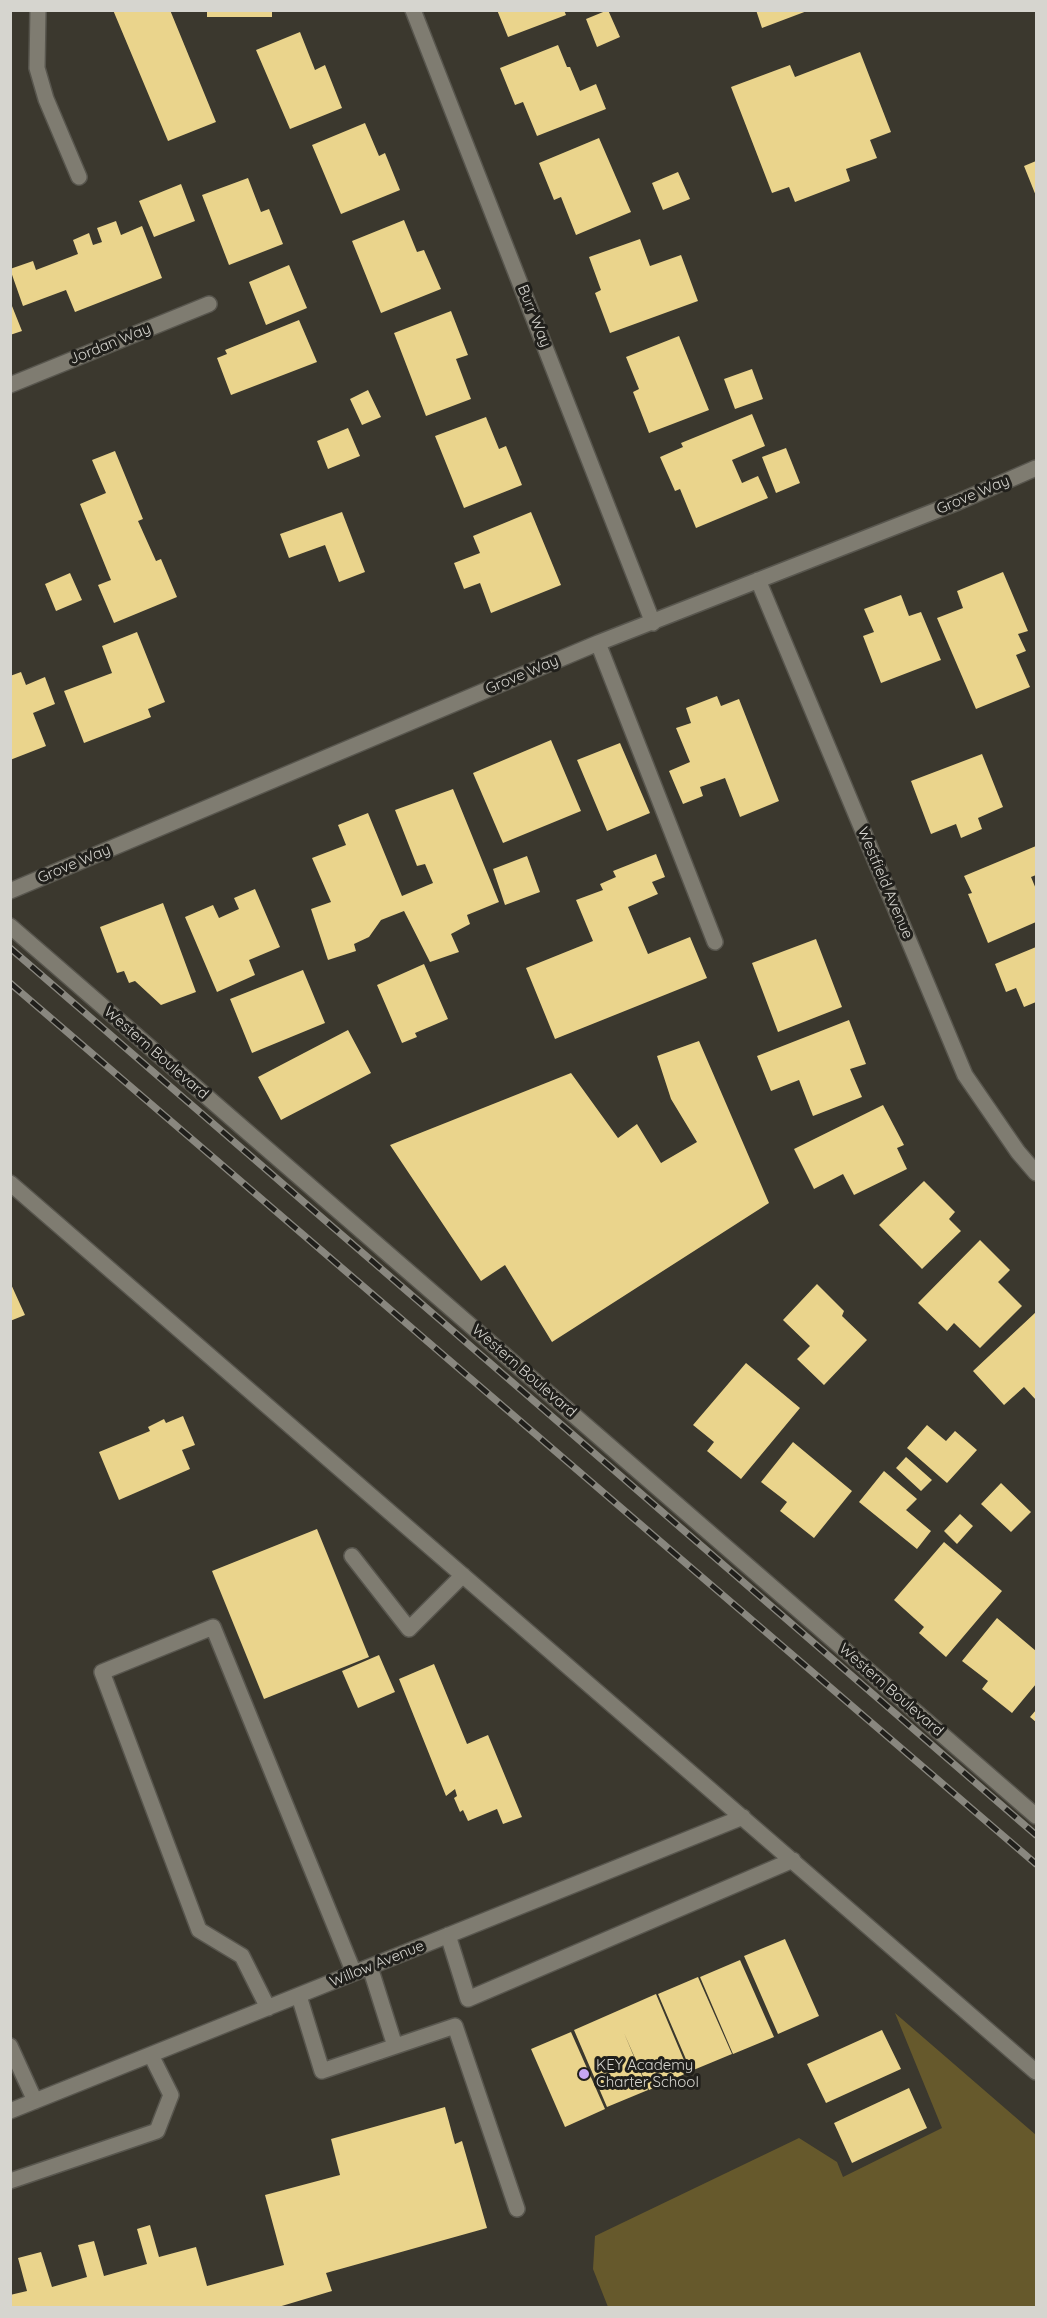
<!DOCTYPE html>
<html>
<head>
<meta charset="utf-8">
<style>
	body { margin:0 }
	#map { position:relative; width:1047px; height:2318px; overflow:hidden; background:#3b382e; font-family:Quicksand,sans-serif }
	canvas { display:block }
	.frame { position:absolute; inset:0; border:12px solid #d6d5cf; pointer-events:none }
</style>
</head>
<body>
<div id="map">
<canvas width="1047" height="2318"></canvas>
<div class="frame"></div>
</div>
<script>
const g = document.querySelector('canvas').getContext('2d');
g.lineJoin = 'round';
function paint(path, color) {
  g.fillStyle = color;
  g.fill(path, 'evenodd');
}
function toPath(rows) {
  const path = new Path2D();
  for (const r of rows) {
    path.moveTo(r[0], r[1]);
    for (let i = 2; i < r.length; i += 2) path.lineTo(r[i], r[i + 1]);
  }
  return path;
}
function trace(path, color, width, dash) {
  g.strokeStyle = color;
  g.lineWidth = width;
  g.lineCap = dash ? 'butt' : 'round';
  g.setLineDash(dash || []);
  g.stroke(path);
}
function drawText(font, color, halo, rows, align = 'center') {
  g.font = font + ' Quicksand,sans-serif';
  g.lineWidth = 6;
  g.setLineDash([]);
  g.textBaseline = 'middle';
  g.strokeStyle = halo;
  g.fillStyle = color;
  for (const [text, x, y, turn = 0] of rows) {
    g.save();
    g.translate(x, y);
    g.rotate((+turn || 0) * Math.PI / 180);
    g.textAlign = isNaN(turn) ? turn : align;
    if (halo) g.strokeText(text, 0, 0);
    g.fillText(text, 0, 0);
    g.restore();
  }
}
paint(toPath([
	[895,2013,1036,2135,1036,2307,608,2307,593,2269,595,2236,799,2138,837,2162,843,2177,942,2128]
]), '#66592c');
paint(toPath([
	[113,10,170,10,216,122,168,141],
	[207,10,272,10,272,17,207,17],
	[497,10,564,10,566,15,508,37],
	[608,10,620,37,597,47,586,19],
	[756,10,807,10,807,11,762,28],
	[300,32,315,70,325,65,342,108,290,129,256,50],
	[558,45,567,67,570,67,580,91,596,84,606,109,537,136,523,102,515,105,500,68],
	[860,52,891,132,870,140,877,158,846,169,850,181,795,202,789,187,772,193,731,87,790,65,795,77],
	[365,123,379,156,385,153,400,190,341,214,312,145],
	[599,138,631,212,576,235,561,197,554,200,539,163],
	[1036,161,1036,196,1024,166],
	[678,172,690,199,663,210,652,183],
	[248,178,261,212,269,209,283,244,229,265,202,195],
	[181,184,195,221,154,237,139,201],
	[404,220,417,252,424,250,441,289,381,313,352,241],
	[116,221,121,235,142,226,162,278,75,312,66,290,23,306,10,269,33,261,36,270,78,254,73,240,89,233,93,245,102,242,97,228],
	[640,239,650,266,681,255,698,301,610,333,595,293,601,290,589,257],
	[289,265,307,308,266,325,249,282],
	[10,301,22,331,10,335],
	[451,311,468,355,456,359,471,399,426,416,394,333],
	[299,320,317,362,231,395,217,358,227,354,225,350],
	[679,336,709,410,649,433,633,392,639,389,626,357],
	[752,369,763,399,735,409,724,379],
	[368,390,381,417,362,425,350,399],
	[752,414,765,446,732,460,742,483,758,476,768,498,696,528,680,489,675,491,660,457,683,447,681,443],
	[486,417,499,449,506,446,522,485,464,508,435,436],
	[348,428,360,456,328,469,317,441],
	[786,448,800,483,776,493,762,457],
	[115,451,143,519,138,521,156,561,161,559,177,597,114,623,98,585,111,580,80,504,106,493,92,460],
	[342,512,365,572,339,582,325,545,289,558,280,534],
	[531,512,561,585,491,613,480,583,464,589,454,563,480,553,473,536],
	[1003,572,1028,631,1018,634,1026,651,1016,655,1030,687,976,709,937,618,963,608,957,591],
	[70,573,82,600,56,611,45,584],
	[901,595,909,616,921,612,941,660,881,683,863,636,874,632,864,609],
	[137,632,165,702,148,709,151,717,84,743,64,691,112,673,102,646],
	[21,672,26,685,45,677,55,704,33,713,46,746,10,760,10,676],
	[717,696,721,706,739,699,779,801,740,817,725,778,700,787,703,796,683,804,669,771,690,762,676,728,691,723,686,708],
	[551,740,581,811,503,843,473,773],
	[620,743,650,813,607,831,577,760],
	[982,754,1003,807,978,818,982,829,961,838,956,824,931,834,911,781],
	[453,789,499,902,467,915,470,924,451,934,459,952,430,962,404,911,381,920,369,937,354,944,356,951,328,960,311,909,331,902,312,858,346,845,338,825,368,813,402,896,433,883,425,864,417,866,395,810],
	[1036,846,1036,875,1031,877,1036,889,1036,922,988,943,968,894,972,893,964,876],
	[656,854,665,877,652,882,658,894,628,907,648,954,690,937,707,978,555,1039,526,968,593,941,576,900,603,890,600,884,616,877,613,871],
	[527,856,540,892,505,905,493,869],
	[255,889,280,947,249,960,255,975,217,992,185,917,213,905,219,918,239,909,234,898],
	[163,903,196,992,161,1005,135,981,129,983,124,971,117,973,100,927],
	[816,939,842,1007,778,1032,752,963],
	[1036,947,1036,1002,1024,1007,1016,988,1006,992,995,964],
	[424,964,448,1019,415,1033,417,1037,402,1043,377,985],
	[303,970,325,1023,252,1053,230,999],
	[849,1020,866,1064,850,1069,862,1097,813,1116,799,1080,771,1091,757,1056],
	[348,1030,371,1073,281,1120,258,1077],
	[699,1041,769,1203,552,1342,505,1265,481,1281,390,1145,571,1073,618,1138,637,1124,661,1163,697,1142,671,1099,657,1056],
	[883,1105,904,1145,897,1148,907,1169,854,1195,843,1174,814,1189,794,1149],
	[924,1181,955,1212,949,1219,961,1231,922,1269,879,1225],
	[980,1240,1010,1270,998,1282,1022,1306,980,1348,954,1323,947,1331,918,1303],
	[10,1282,25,1315,10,1321],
	[817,1284,844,1311,842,1316,867,1340,824,1385,797,1359,810,1346,783,1320],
	[1036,1312,1036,1400,1024,1387,1004,1405,973,1371],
	[746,1363,800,1408,741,1479,707,1451,714,1442,693,1425],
	[183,1416,195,1445,182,1450,190,1469,119,1500,99,1452,150,1431,148,1427,164,1419,166,1423],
	[927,1425,946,1441,955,1431,977,1450,947,1483,907,1448],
	[793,1442,852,1491,814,1538,780,1511,787,1502,761,1482],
	[906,1457,932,1480,921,1491,896,1468],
	[884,1471,917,1499,906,1510,931,1531,917,1549,859,1502],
	[1001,1483,1031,1512,1011,1532,981,1504],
	[960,1514,973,1526,957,1544,944,1531],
	[317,1529,369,1657,264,1699,212,1571],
	[944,1542,1002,1591,946,1657,919,1633,924,1627,894,1600],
	[997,1618,1036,1651,1036,1684,1012,1713,982,1689,988,1681,962,1661],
	[379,1655,395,1692,358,1708,342,1671],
	[434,1664,467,1744,488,1735,522,1817,503,1824,497,1809,468,1821,463,1810,460,1812,454,1798,457,1796,455,1789,446,1796,399,1679],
	[1036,1710,1036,1722,1030,1717],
	[785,1939,819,2016,778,2034,744,1956],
	[740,1960,774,2037,733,2054,700,1977],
	[698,1977,732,2054,691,2071,658,1994],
	[656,1994,689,2072,649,2090,624,2033,648,2090,607,2107,574,2030],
	[882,2030,901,2069,826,2103,807,2064],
	[571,2032,605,2109,565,2127,531,2049],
	[909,2088,927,2128,852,2163,834,2123],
	[445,2107,455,2144,462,2141,487,2228,326,2273,332,2291,275,2308,10,2308,10,2295,27,2291,18,2258,41,2252,52,2287,87,2277,78,2245,94,2241,104,2276,147,2264,137,2229,150,2225,159,2257,196,2247,207,2286,284,2265,265,2195,340,2175,331,2139]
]), '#ead48c');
const minor = toPath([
	[38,10,37,68,46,99,79,177],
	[413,10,653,623],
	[10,385,209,304],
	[758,580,965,1075,1018,1152,1036,1173],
	[598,643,715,942],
	[10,891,598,643,958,502,1036,468],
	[10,926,1036,1816],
	[10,1183,1036,2072],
	[352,1556,409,1629,463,1575],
	[448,1935,468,1999,793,1860],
	[370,1967,395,2046],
	[299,1996,322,2071,455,2026,517,2209],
	[268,2008,242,1956,199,1930,102,1672,213,1627,354,1973],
	[10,2046,35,2101],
	[10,2111,743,1817],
	[10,2181,157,2131,171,2095,151,2055]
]);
trace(minor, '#58564e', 18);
trace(minor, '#7f7c71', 15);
const rail = toPath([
	[10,948,1036,1835],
	[10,983,1036,1864]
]);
trace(rail, '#89877f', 7);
trace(rail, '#201f1b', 4.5, [14]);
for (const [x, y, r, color] of [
	[584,2074,6,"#c6a6f0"]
]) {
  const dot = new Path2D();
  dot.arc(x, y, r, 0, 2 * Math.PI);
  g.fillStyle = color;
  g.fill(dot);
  trace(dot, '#201f1b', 2);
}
drawText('15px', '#d6d5cf', '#201f1b', [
	["Burr Way",534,316,68],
	["Jordan Way",110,344,-22],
	["Grove Way",973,495,-23],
	["Grove Way",522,675,-23],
	["Grove Way",74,864,-23],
	["Westfield Avenue",885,883,67],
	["Western Boulevard",156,1053,41],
	["Western Boulevard",524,1371,41],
	["Western Boulevard",891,1690,41],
	["Willow Avenue",377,1964,-22]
]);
drawText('15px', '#d6d5cf', '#201f1b', [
	["KEY Academy",596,2065],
	["Charter School",596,2082]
], 'left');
</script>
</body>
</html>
